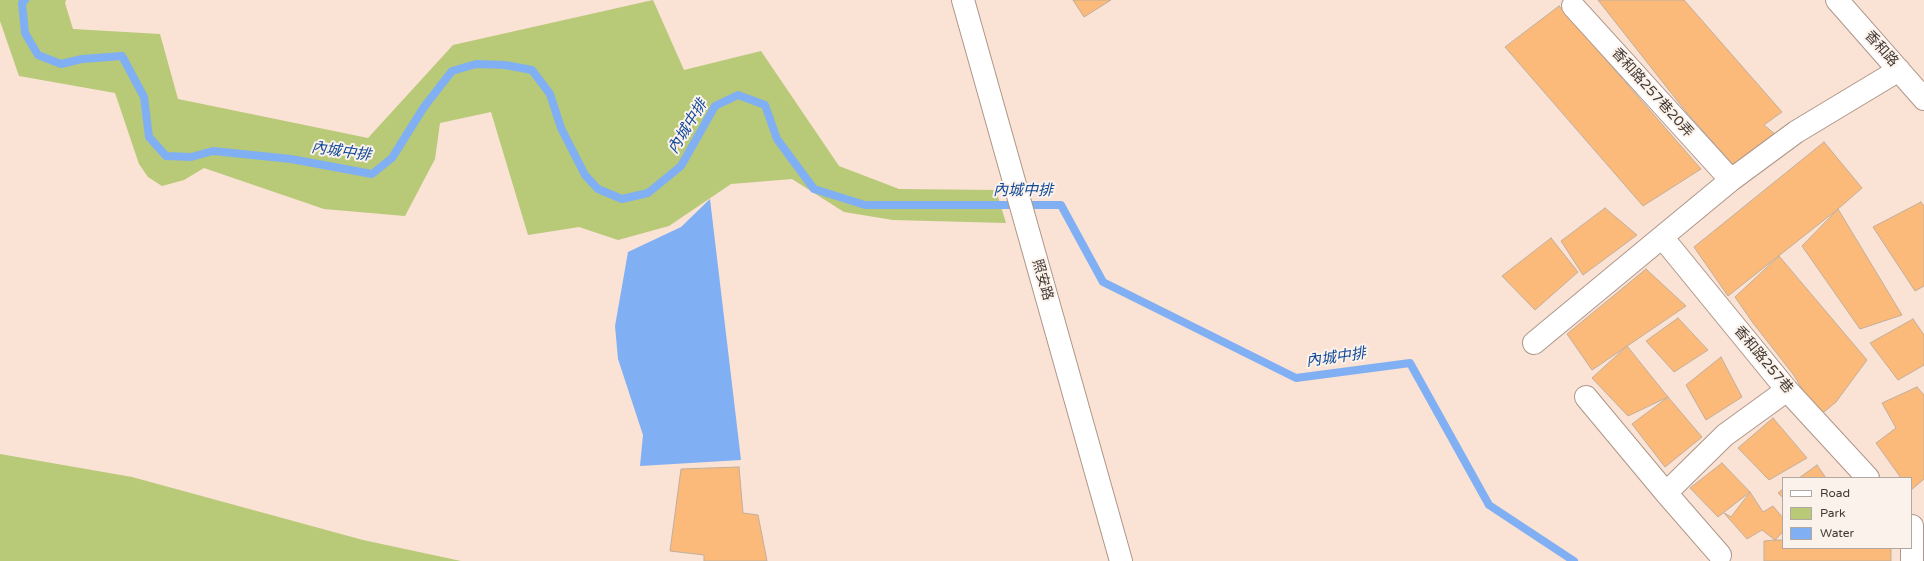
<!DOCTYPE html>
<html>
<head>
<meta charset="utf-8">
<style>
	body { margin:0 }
	#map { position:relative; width:1924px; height:561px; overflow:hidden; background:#fae2d4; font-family:"Varela Round",sans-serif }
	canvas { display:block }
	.legend { position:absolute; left:1782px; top:477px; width:130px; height:72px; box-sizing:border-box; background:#fcf2ec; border:1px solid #b2a8a2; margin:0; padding:5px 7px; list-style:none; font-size:12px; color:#433a34 }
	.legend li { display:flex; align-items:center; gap:8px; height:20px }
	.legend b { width:20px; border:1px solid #b2a8a2 }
</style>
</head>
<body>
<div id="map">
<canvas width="1924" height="561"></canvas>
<ul class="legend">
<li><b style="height:5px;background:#fff"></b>Road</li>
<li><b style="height:11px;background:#b8c978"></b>Park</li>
<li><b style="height:11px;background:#81aff3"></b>Water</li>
</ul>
</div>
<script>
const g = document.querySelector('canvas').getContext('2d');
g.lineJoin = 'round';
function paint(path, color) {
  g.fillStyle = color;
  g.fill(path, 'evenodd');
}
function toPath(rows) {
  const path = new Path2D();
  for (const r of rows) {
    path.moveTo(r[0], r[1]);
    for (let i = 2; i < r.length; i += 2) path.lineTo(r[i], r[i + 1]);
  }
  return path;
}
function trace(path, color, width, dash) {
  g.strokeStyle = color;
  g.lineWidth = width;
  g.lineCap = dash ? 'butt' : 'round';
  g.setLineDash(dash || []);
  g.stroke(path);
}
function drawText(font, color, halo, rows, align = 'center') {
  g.font = font + ' "Varela Round","Noto Sans TC",sans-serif';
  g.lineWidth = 4;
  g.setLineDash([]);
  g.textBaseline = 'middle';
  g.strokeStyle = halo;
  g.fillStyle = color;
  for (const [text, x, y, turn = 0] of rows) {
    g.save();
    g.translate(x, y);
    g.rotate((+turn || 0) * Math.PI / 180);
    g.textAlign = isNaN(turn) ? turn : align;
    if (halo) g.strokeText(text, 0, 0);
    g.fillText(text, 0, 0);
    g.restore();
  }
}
paint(toPath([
	[0,0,66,0,65,3,73,29,160,34,178,99,368,138,453,45,653,0,684,70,761,51,839,166,899,189,996,190,1006,223,893,220,844,212,792,179,731,184,669,226,618,240,579,227,528,235,491,112,440,123,435,159,405,216,324,209,204,168,184,180,162,186,148,177,139,164,115,93,19,76,0,21],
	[0,454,132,477,363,540,461,561,0,561]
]), '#b8c978');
paint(toPath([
	[710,199,741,460,640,466,643,435,618,359,615,326,628,252,681,227]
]), '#81aff3');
trace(toPath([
	[25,0,22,3,25,33,38,55,61,64,82,59,122,56,144,97,149,137,166,156,191,157,213,151,291,159,372,174,392,158,424,107,452,71,476,64,505,65,532,70,550,94,561,128,585,175,598,189,622,199,648,193,681,166,715,106,738,95,765,105,777,139,814,189,865,205,1061,205,1103,282,1296,378,1410,363,1489,505,1574,561]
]), '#81aff3', 8);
const building = toPath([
	[1073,0,1111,0,1084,17,1073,0],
	[1598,0,1684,0,1782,112,1764,125,1776,135,1738,170,1687,113,1598,0],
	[1559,6,1701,169,1643,206,1505,47,1559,6],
	[1824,142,1862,188,1838,209,1728,296,1694,247,1824,142],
	[1921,202,1924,206,1924,286,1915,291,1873,227,1921,202],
	[1605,208,1637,235,1583,275,1561,241,1605,208],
	[1838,209,1902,315,1860,329,1802,246,1838,209],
	[1551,238,1578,272,1535,310,1502,276,1551,238],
	[1779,256,1867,360,1836,402,1819,416,1793,374,1753,323,1735,297,1779,256],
	[1646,269,1686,306,1592,370,1567,334,1646,269],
	[1678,318,1708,350,1674,372,1646,341,1678,318],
	[1913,319,1924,335,1924,365,1898,380,1870,343,1913,319],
	[1627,346,1668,397,1628,416,1592,378,1627,346],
	[1721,357,1742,397,1706,420,1686,385,1721,357],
	[1917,387,1924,395,1924,479,1911,490,1911,478,1901,478,1876,443,1896,428,1882,403,1917,387],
	[1668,397,1702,437,1665,467,1632,424,1668,397],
	[1773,418,1807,458,1769,480,1738,448,1773,418],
	[1722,463,1750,492,1718,517,1690,488,1722,463],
	[1817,465,1826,478,1799,478,1817,465],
	[739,467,743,513,758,515,767,561,704,561,704,555,670,551,681,469,739,467],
	[1783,489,1783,498,1778,493,1783,489],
	[1750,492,1763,512,1773,506,1783,518,1783,532,1775,540,1762,530,1747,539,1724,513,1731,517,1750,492],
	[1775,540,1783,540,1783,548,1891,548,1891,561,1764,561,1764,541,1775,540]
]);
paint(building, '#fbba7a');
trace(building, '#c1ae9c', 1);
const minor = toPath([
	[963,0,1121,561],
	[1837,0,1924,99],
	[1573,6,1731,180],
	[1534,343,1662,237],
	[1586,397,1666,493,1725,435,1787,390],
	[1868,478,1787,390,1662,237,1731,180,1796,132,1899,70],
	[1666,493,1720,555],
	[1912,526,1912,561]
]);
trace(minor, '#ae978a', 24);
trace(minor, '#fff', 22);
drawText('14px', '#433a34', '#fcf2ec', [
	["香和路",1881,49,48],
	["香和路257巷20弄",1652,93,48],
	["照安路",1042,280,74],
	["香和路257巷",1763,360,50]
]);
drawText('italic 15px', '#0f4997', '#fcf2ec', [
	["內城中排",688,127,-58],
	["內城中排",341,152,8],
	["內城中排",1023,191],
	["內城中排",1336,358,-8]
]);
</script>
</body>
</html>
